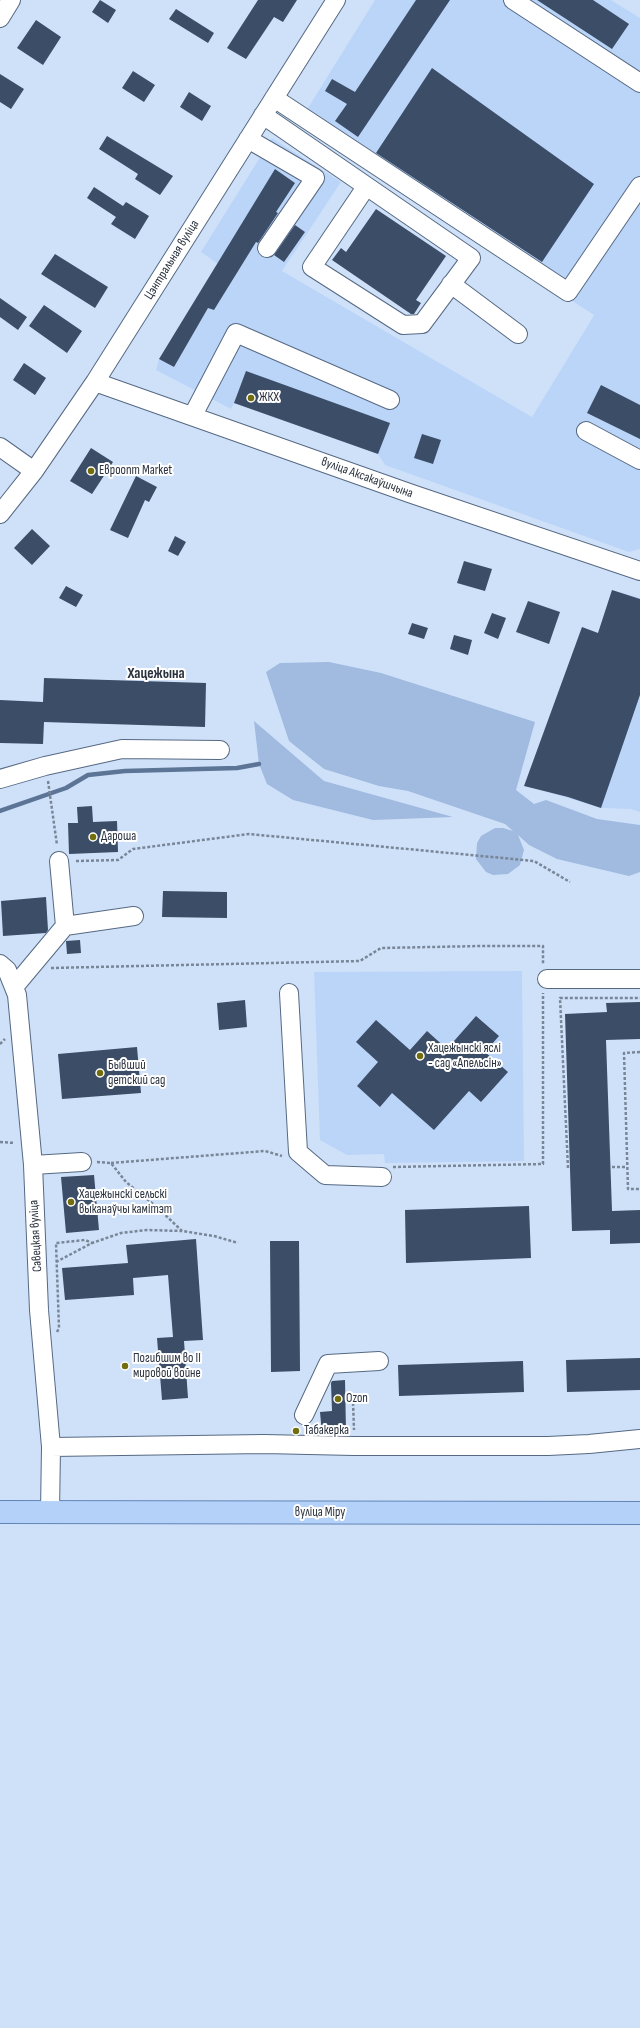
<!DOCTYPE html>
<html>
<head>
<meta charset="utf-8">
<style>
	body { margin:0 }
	canvas { display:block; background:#cfe1f9 }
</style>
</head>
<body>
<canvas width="640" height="2028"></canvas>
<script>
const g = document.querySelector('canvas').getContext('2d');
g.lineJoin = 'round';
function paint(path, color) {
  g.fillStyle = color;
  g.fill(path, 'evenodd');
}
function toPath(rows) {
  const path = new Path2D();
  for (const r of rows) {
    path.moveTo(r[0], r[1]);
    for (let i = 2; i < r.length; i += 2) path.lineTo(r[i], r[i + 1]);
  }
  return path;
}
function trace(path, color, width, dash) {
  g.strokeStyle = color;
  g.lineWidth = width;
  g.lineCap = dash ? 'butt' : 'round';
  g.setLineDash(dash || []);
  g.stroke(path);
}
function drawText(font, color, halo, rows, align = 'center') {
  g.font = font + ' "Sofia Sans Condensed",sans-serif';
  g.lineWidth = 4;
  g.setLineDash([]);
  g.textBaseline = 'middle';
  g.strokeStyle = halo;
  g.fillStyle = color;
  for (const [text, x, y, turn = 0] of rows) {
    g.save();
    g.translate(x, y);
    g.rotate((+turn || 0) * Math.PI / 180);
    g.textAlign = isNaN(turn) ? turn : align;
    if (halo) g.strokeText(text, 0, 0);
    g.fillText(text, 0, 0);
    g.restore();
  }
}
paint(toPath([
	[375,0,611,0,640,18,640,549,629,552,385,465,378,454,234,403,231,409,156,370,159,359,174,367,208,308,214,310,235,276,201,252,272,138,341,182,282,271,532,417,590,322,594,315,298,124],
	[612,590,640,598,640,812,631,809,601,808,548,792],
	[522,971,524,1161,385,1163,384,1154,347,1155,320,1140,314,972]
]), '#bbd5f9');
paint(toPath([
	[329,662,381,673,535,722,516,790,534,804,546,800,597,819,640,825,640,872,629,876,557,859,529,845,518,835,524,850,520,865,508,874,493,875,486,872,476,859,477,843,481,836,495,828,503,828,513,831,505,824,408,791,379,786,324,769,289,741,266,672,280,663],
	[254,721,324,781,453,817,373,820,293,800,267,784,259,764]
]), '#a0bae0');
trace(toPath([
	[0,811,66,788,88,775,125,771,237,768,259,764]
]), '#5c7496', 4.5);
paint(toPath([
	[100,0,116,10,108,23,92,12],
	[258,0,297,0,283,22,274,17,246,59,227,48],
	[416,0,450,0,358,137,335,121,347,104,325,91,332,79,355,92],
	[537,0,593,0,629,24,612,49],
	[176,9,214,33,208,43,169,19],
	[36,20,61,37,43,65,17,48],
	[432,68,594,184,542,262,376,153],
	[133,71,155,85,144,102,122,88],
	[0,74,24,89,11,109,0,102],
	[189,92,211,106,202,121,180,107],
	[107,136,173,176,160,195,135,179,138,174,99,149],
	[275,169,295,183,276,212,278,213,258,243,256,242,214,310,208,308,174,367,159,359],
	[94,187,123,206,126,202,149,216,135,239,111,224,116,217,87,198],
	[376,209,446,256,416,300,421,303,414,314,411,314,332,260,341,248,346,252],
	[295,225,305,232,284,262,274,255],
	[55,254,108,287,95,308,41,274],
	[0,298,27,317,18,330,0,317],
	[44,305,82,331,67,353,29,326],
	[24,363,46,378,35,395,13,380],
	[246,371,390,423,378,454,234,403],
	[601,385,640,405,640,439,587,413],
	[422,434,441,440,433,464,414,458],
	[91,448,113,462,92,494,70,481],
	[136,476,157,487,149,502,145,500,128,538,110,530],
	[32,529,50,546,32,565,14,548],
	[175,536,186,542,178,556,168,551],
	[464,561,492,569,485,591,457,583],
	[66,586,83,595,76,607,59,598],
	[612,590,640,599,640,695,601,808,568,797,524,786,582,627,598,633],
	[528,601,560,612,549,644,516,632],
	[492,613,506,618,498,639,484,633],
	[412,623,428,628,424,639,408,634],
	[454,635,472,640,468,655,450,649],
	[44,678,206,683,205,727,44,722,43,744,0,743,0,700,43,702],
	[92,806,93,822,117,821,118,852,69,854,68,823,78,823,77,807],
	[163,891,227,892,227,918,162,917],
	[46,897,48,930,46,933,3,936,1,901],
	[80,940,81,953,67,954,66,941],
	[245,1000,247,1027,219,1030,217,1003],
	[640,1002,640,1039,606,1040,612,1211,640,1210,640,1243,610,1244,610,1230,572,1231,565,1014,607,1012,606,1003],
	[476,1016,499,1036,485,1052,508,1072,481,1102,469,1091,434,1130,392,1093,380,1107,357,1086,378,1062,356,1042,376,1020,410,1050,427,1031,447,1049],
	[137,1047,141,1093,62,1099,58,1054],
	[94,1175,99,1230,66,1233,61,1177],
	[529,1206,531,1258,406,1263,405,1210],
	[196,1239,203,1340,184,1341,188,1398,162,1400,157,1338,173,1337,168,1275,133,1278,134,1295,65,1300,62,1268,128,1263,126,1245],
	[270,1241,299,1241,300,1371,271,1372],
	[640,1358,640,1390,567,1392,566,1360],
	[523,1361,524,1392,399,1396,398,1365],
	[345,1380,346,1432,322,1434,320,1412,332,1411,331,1383,332,1381]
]), '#3b4d67');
const minor = toPath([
	[513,0,640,83],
	[0,18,11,0],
	[274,98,568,292,640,186],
	[263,115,471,258,422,324,403,325,312,267,366,187],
	[248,139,315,178,267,248],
	[451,284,518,334],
	[95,382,412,494,640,571],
	[193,415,236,333,390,400],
	[586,431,640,460],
	[0,447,34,471],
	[0,514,34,471,95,382,336,0],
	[0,779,45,766,122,749,220,750],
	[65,926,134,916],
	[0,964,7,970,17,995,33,1165,39,1310,51,1447,50,1513],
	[547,979,640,979],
	[14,987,65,926,59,861],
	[289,993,298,1152,325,1175,382,1177],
	[33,1165,82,1162],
	[304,1415,328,1364,379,1361],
	[51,1447,264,1444,354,1446,548,1446,589,1444,640,1439]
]);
const major = toPath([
	[0,1512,640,1513]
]);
trace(minor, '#566983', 20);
trace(major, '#6385b6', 24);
trace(toPath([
	[48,781,57,845],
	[76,861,118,860,133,849,249,834,534,861,570,882],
	[51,968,360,961,381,948,481,946,543,946,543,964],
	[0,1044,5,1039],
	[640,1052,624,1053,628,1189,640,1189],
	[0,1142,15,1143],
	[97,1162,111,1163,126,1182,158,1208,182,1231,214,1236,238,1243],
	[111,1163,265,1151,282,1156],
	[393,1167,543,1164,543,993],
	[612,1167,627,1167],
	[568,1168,560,998,640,998],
	[56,1262,92,1243,121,1233,147,1230,182,1231],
	[57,1332,59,1328,56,1243,85,1240,92,1243],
	[350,1402,353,1401,354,1430]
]), '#798697', 2.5, [3, 2]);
trace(minor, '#fff', 18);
trace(major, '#b4d1fa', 22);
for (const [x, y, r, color] of [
	[251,398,4,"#726e0d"],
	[91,471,4,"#726e0d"],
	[93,837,4,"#726e0d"],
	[420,1056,4,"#726e0d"],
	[100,1073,4,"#726e0d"],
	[71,1202,4,"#726e0d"],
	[125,1366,4,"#726e0d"],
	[338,1399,4,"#726e0d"],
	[296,1431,4,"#726e0d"]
]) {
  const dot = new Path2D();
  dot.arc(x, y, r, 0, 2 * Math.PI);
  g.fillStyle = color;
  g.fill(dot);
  trace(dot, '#fff', 1.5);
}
drawText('13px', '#2a323e', '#fff', [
	["Цэнтральная вуліца",172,260,-58],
	["вуліца Аксакаўшчына",367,478,20],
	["Савецкая вуліца",36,1236,-93],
	["вуліца Міру",320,1513]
]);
drawText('13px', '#2a323e', '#fff', [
	["ЖКХ",259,398],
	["Евроопт Market",99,471],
	["Дароша",101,837],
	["Хацежынскі яслі",428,1049],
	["- сад «Апельсін»",428,1064],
	["Бывший",108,1066],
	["детский сад",108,1081],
	["Хацежынскі сельскі",79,1195],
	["выканаўчы камітэт",79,1210],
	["Погибшим во II",133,1359],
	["мировой войне",133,1374],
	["Ozon",346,1399],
	["Табакерка",304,1431]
], 'left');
drawText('bold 15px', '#2a323e', '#fff', [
	["Хацежына",156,674]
]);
</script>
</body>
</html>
